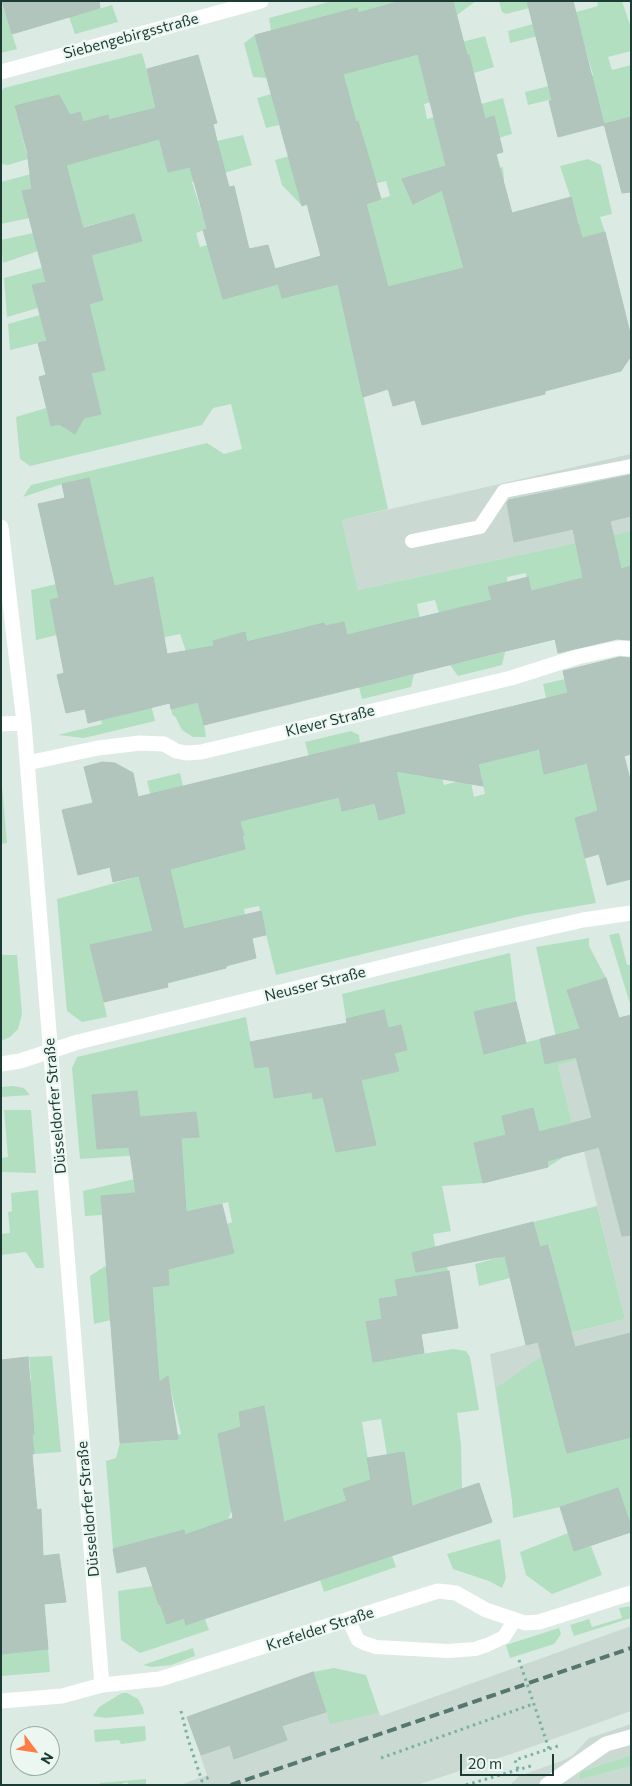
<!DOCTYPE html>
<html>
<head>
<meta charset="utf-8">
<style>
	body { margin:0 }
	#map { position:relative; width:632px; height:1786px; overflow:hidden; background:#dceae4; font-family:Commissioner,sans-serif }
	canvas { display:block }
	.frame { position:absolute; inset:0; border:2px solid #1c3b34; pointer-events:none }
	.north { position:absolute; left:10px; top:1726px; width:50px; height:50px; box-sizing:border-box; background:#ecf7f2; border:1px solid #99aca6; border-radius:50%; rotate:121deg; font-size:14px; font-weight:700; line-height:20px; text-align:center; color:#1c3b34 }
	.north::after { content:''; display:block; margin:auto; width:18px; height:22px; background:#ff7c45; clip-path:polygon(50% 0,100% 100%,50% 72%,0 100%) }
	.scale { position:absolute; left:460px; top:1754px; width:94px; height:22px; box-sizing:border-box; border:2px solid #1c3b34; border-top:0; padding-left:6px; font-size:15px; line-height:18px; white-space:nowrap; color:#1c3b34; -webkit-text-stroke:4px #ecf7f2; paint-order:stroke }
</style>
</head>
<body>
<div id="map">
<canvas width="632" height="1786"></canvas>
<div class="frame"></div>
<div class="north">N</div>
<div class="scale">20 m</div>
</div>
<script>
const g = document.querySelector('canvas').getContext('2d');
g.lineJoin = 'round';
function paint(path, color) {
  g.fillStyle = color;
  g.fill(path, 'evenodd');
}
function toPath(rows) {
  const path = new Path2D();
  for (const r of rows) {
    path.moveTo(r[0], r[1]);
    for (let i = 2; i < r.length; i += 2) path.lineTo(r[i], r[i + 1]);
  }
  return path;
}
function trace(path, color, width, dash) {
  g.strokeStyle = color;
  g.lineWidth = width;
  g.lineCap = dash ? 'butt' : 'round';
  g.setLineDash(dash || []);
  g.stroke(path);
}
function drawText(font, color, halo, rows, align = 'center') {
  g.font = font + ' Commissioner,sans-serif';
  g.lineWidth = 4.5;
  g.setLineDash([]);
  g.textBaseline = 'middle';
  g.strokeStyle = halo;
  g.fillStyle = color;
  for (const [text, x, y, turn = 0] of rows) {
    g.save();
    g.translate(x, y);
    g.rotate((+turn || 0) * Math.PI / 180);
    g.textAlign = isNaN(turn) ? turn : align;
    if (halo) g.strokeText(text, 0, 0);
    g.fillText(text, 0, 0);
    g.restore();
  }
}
paint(toPath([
	[631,454,631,531,358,590,342,520],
	[631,1047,631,1470,512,1500,490,1354,625,1319,584,1152,579,1152,558,1065],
	[631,1626,631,1711,520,1751,417,1785,180,1785,207,1775,200,1755,326,1712,330,1723,379,1713,381,1716],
	[631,1724,631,1755,580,1772,578,1777,578,1780,631,1766,631,1785,510,1785,519,1776,564,1760,572,1756,589,1738]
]), '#cadad3');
paint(toPath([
	[1,1,17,49,1,53],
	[77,1,81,14,112,5,118,22,75,34,68,14],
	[332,1,401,1,394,4,404,42,388,46,393,60,485,36,494,67,474,73,469,55,421,67,426,86,432,85,436,101,424,104,427,119,503,98,512,134,499,138,494,117,437,131,446,167,435,170,438,184,503,167,504,181,452,195,456,213,449,215,455,235,514,220,521,237,579,223,560,166,588,159,601,165,612,214,600,217,605,232,342,299,388,509,342,520,358,590,631,531,631,566,621,569,618,555,580,564,583,578,529,591,526,573,507,577,507,582,488,587,492,600,439,613,435,600,417,604,420,618,347,635,343,622,307,631,306,627,279,634,283,651,256,658,253,644,234,649,231,636,213,641,216,653,189,660,180,634,136,643,155,721,84,738,58,735,102,724,101,720,129,713,117,657,102,646,163,633,152,577,50,600,57,635,36,640,31,590,111,571,89,478,62,484,23,497,31,485,207,443,224,454,242,449,231,404,213,408,202,425,30,466,20,459,16,417,46,408,51,426,63,423,64,427,70,431,78,429,81,423,81,419,101,414,91,373,105,370,98,344,71,351,68,336,95,329,89,304,103,300,95,269,32,285,38,308,7,317,4,278,142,241,134,214,83,227,70,180,23,191,30,218,1,224,1,182,117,151,108,115,93,119,98,139,88,142,80,112,64,117,59,95,15,108,28,159,8,165,1,164,1,92,4,88,142,53,152,89,158,88,163,106,141,112,144,126,154,124,168,172,221,159,217,141,243,135,252,165,192,182,207,229,196,233,200,247,238,237,243,251,219,257,223,273,216,276,223,298,278,284,282,298,298,293,291,265,321,256,326,272,380,257,369,217,363,204,390,196,386,181,358,188,354,192,344,156,292,170,302,206,282,185,275,160,363,136,358,121,356,122,350,101,328,107,323,93,274,105,279,125,266,128,257,98,353,71,349,55,331,60,319,18,271,31,269,18],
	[453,1,476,1,457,15],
	[499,1,527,1,529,8,506,14,502,12],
	[597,1,622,1,631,28,631,51,608,57,612,70,631,65,631,130,627,118,603,126,594,89,528,105,525,92,593,75,579,26,510,43,508,31,598,6],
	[255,35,267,78,253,77,244,43],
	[33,233,38,251,3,263,1,240],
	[40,315,47,341,10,350,8,324],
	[505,652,502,665,458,676,450,665],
	[414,674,411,687,362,699,359,687],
	[565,679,593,787,631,778,631,825,595,834,590,813,575,818,596,903,525,915,276,975,259,906,244,909,245,915,185,931,179,907,153,931,91,945,107,1017,82,1022,67,1011,57,899,155,872,157,821,147,781,180,773,183,786,170,790,242,836,244,835,234,794,310,760,305,742,351,731,359,735,360,743,323,752,339,795,341,808,346,810,372,795,400,788,393,760,407,767,416,775,423,776,440,772,444,785,470,778,474,797,485,794,467,719,538,748,544,773,548,707,543,684],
	[198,702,204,724,206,737,193,737,182,730,175,716,173,716,171,709],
	[1,775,7,843,1,844],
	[619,933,627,965,631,965,631,1007,609,935],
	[589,938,589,946,606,978,567,990,582,1035,628,1047,558,1065,572,1123,557,1127,565,1156,548,1167,533,1108,502,1116,506,1135,474,1143,483,1183,442,1186,451,1231,433,1234,439,1267,447,1266,451,1287,379,1299,382,1319,366,1322,373,1362,453,1349,466,1351,470,1357,479,1410,457,1413,461,1445,462,1489,410,1506,387,1455,381,1419,362,1422,369,1466,374,1479,343,1489,350,1509,285,1525,264,1406,239,1412,241,1427,218,1434,232,1509,228,1520,188,1543,184,1530,113,1549,106,1461,116,1458,120,1443,173,1440,173,1436,181,1434,168,1377,160,1381,146,1383,158,1369,155,1330,148,1331,140,1313,94,1324,90,1276,107,1265,151,1287,169,1285,168,1263,189,1264,234,1253,227,1224,232,1222,228,1202,186,1212,101,1196,102,1215,85,1216,83,1191,143,1177,161,1153,182,1152,181,1138,199,1136,196,1112,140,1117,137,1091,93,1095,97,1149,142,1145,143,1155,80,1159,72,1068,77,1057,246,1017,255,1068,269,1066,274,1098,312,1092,313,1098,329,1095,365,1097,361,1080,399,1071,394,1053,407,1050,401,1025,388,1028,384,1011,346,1019,342,994,510,953,516,1002,474,1013,484,1053,540,1039,545,1064,561,1060,536,947],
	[1,955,17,955,22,1014,18,1029,10,1037,1,1041],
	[13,1086,24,1088,30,1095,1,1097,1,1087],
	[4,1110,31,1110,36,1173,1,1172,1,1158,8,1157],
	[38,1190,44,1268,36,1268,26,1252,1,1255,1,1234,10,1233,8,1212,12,1211,11,1193],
	[597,1206,625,1319,570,1333,549,1245,540,1247,533,1222],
	[505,1256,510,1278,479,1286,475,1264],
	[52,1356,61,1452,34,1454,32,1435,1,1383,31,1380,29,1357],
	[542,1356,567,1453,631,1437,631,1527,618,1488,560,1507,513,1518,512,1500,496,1388],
	[568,1533,574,1551,591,1546,602,1575,552,1594,526,1575,520,1552],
	[500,1539,506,1578,502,1588,489,1581,453,1569,447,1554],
	[392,1556,396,1567,324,1592,320,1580],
	[153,1586,167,1623,184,1618,186,1625,205,1619,209,1630,140,1653,121,1640,118,1591],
	[631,1606,631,1618,574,1636,570,1625,589,1619,592,1627,622,1618,619,1608],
	[559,1628,561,1634,554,1644,510,1658,506,1645],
	[193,1648,195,1656,171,1665,152,1667,143,1665],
	[48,1649,50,1672,1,1676,1,1654],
	[334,1668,366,1675,379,1713,330,1724,313,1672],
	[122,1693,127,1693,138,1699,143,1708,144,1714,106,1718,93,1716,99,1707],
	[145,1726,146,1739,145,1741,121,1744,119,1740,95,1742,94,1730],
	[631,1755,631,1766,578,1780,580,1772],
	[146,1779,146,1785,129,1785,127,1782,118,1785,100,1785,100,1783]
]), '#b1dfc0');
const building = toPath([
	[2,1,99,1,100,8,12,34,2,1],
	[401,1,453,1,467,55,469,55,485,119,494,116,503,152,496,154,512,213,571,197,582,238,605,232,631,337,631,356,621,371,545,391,545,394,422,425,415,400,393,406,388,389,363,397,338,284,282,298,278,284,223,299,203,230,207,229,190,167,168,172,159,139,66,165,83,228,134,214,142,241,91,255,103,300,89,304,105,370,91,373,101,414,84,418,75,434,59,424,51,426,39,377,46,375,38,343,47,341,32,285,46,282,22,191,32,189,27,151,15,106,59,95,70,115,80,112,83,122,108,115,109,120,156,108,147,69,198,55,217,123,213,124,217,141,229,187,234,186,249,249,268,245,275,269,321,256,307,204,302,206,255,35,357,8,358,13,401,1],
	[418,54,446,166,402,179,413,204,442,190,464,268,388,287,366,204,381,199,358,121,356,122,343,74,418,54],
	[527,1,573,1,604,125,558,137,549,101,552,100,527,1],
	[631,117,631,192,622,193,604,124,631,117],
	[631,475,631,516,610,521,621,569,631,566,631,640,617,639,558,653,555,639,204,725,198,702,171,709,170,703,88,723,85,709,66,713,57,675,64,673,50,600,59,598,38,504,65,498,62,484,89,478,114,586,153,577,167,654,214,646,213,641,245,632,247,642,324,623,325,626,344,622,347,635,492,600,488,587,528,577,531,591,583,578,573,529,514,542,507,503,509,500,631,475],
	[620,657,631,658,631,754,624,756,631,783,631,879,607,885,599,854,585,858,575,818,598,811,587,763,544,774,539,749,478,764,483,786,396,771,405,813,379,820,375,803,342,811,339,797,240,821,244,835,242,836,245,849,170,869,184,929,261,911,266,935,252,938,256,958,226,966,226,968,167,983,168,987,104,1002,90,945,153,931,139,876,113,882,110,867,78,875,62,810,93,803,84,767,102,762,115,763,133,773,138,797,568,693,563,671,620,657],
	[606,978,619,1018,631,1015,631,1235,622,1236,599,1147,547,1161,548,1167,483,1183,474,1143,506,1135,502,1116,533,1108,539,1132,592,1118,576,1057,545,1064,540,1039,580,1029,567,990,606,978],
	[516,1002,526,1043,484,1054,474,1012,516,1002],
	[384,1010,388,1028,401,1025,407,1050,394,1053,399,1071,361,1080,376,1145,336,1152,323,1097,313,1099,312,1092,274,1098,269,1066,255,1068,250,1042,347,1023,346,1019,384,1010],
	[137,1091,140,1117,196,1112,199,1137,181,1138,186,1212,222,1204,234,1253,168,1269,169,1285,152,1287,159,1382,168,1376,178,1439,120,1443,101,1196,136,1193,129,1147,97,1149,92,1095,137,1091],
	[533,1222,540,1247,548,1245,575,1347,631,1333,631,1437,567,1453,538,1342,526,1345,505,1256,416,1272,412,1253,533,1222],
	[449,1271,458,1328,421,1334,424,1353,373,1362,366,1322,382,1319,379,1299,398,1296,395,1280,449,1271],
	[28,1357,34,1434,32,1435,34,1454,32,1454,37,1510,41,1509,43,1556,59,1554,66,1602,44,1604,48,1649,1,1654,1,1360,28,1357],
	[264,1406,284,1522,347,1501,343,1489,371,1480,367,1458,404,1452,412,1506,479,1483,492,1522,186,1625,184,1618,167,1624,160,1604,159,1605,146,1566,117,1573,113,1549,184,1530,185,1535,233,1518,218,1434,241,1427,239,1412,264,1406],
	[618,1488,631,1527,631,1532,574,1551,560,1507,618,1488],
	[313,1672,326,1712,282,1726,287,1740,234,1759,230,1745,201,1755,187,1717,313,1672]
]);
paint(building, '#b1c5bd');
trace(building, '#aec4bc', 1);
trace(toPath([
	[519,1660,549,1749],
	[181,1711,188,1739,202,1781,211,1776],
	[381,1758,533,1704],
	[518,1769,515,1760,561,1745],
	[466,1785,531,1766]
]), '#78b2a2', 3, [2.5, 4]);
trace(toPath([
	[412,541,480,527,504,491,631,466],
	[348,1619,358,1640,364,1643,376,1647,448,1651,475,1649,487,1645,504,1637,514,1621]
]), '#fff', 14);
trace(toPath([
	[1,72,261,1],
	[1,527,24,723,102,1685],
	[1,724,24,723],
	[27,763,98,748,140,743,164,744,176,751,186,753,201,752,511,678,577,657,619,648,631,649],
	[1,1064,20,1061,78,1042,464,947,583,920,631,913],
	[1,1701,62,1696,102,1685,160,1679,438,1591,456,1593,486,1610,525,1623,539,1622,631,1593],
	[547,1785,606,1744,631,1737]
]), '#fff', 15);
trace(toPath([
	[231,1785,631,1648]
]), '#567770', 4, [10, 5]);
drawText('15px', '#1c3b34', '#ecf7f2', [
	["Siebengebirgsstraße",131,36,-15],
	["Klever Straße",330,721,-14],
	["Neusser Straße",315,984,-14],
	["Düsseldorfer Straße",55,1106,-95],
	["Düsseldorfer Straße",88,1509,-95],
	["Krefelder Straße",320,1629,-18]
]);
</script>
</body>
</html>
